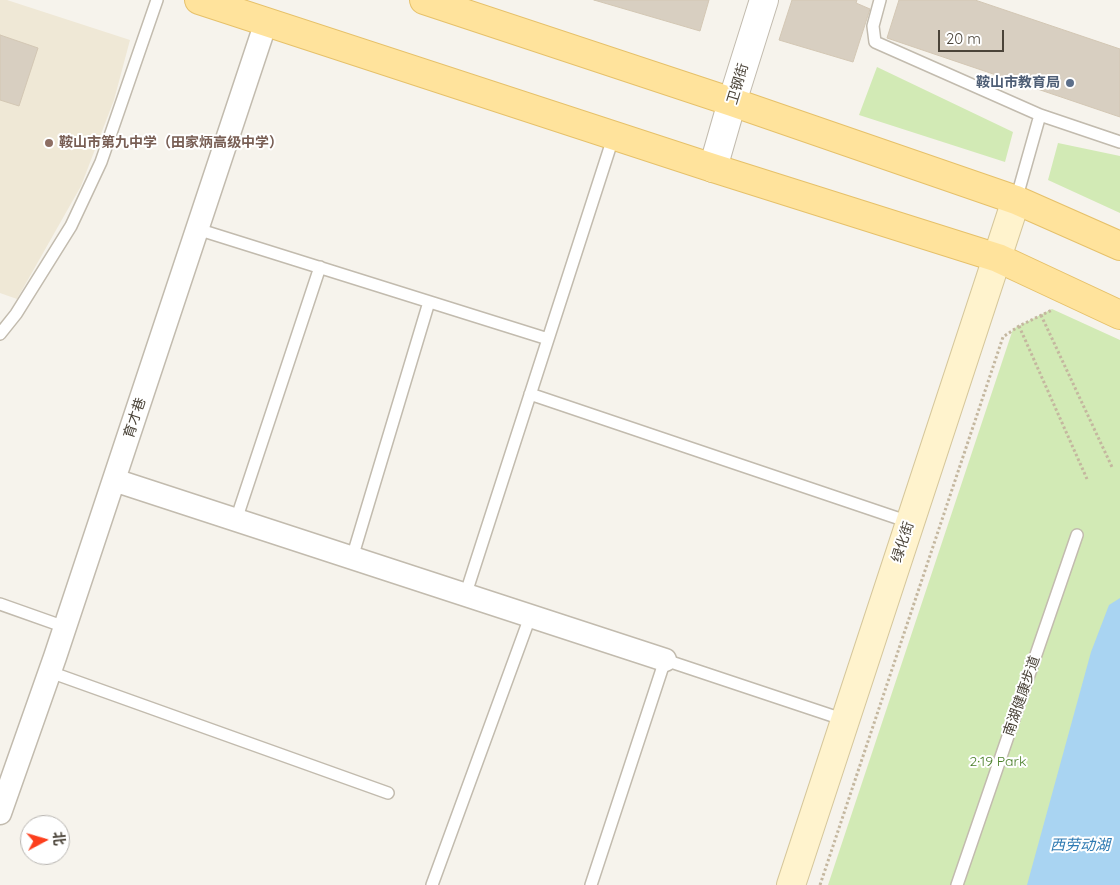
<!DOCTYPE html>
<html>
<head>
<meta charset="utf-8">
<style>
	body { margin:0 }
	#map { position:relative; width:1120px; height:885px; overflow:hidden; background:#f6f3ec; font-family:Quicksand,"Noto Sans SC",sans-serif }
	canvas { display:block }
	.north { position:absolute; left:20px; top:815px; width:50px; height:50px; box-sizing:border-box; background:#fff; border:1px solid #b7b4b0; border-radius:50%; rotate:84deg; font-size:14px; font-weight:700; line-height:20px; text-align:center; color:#4b4439 }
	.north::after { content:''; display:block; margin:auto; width:18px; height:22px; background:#fc3f1d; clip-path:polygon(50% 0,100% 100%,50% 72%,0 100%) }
	.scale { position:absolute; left:938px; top:30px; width:66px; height:22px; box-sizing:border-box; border:2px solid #4b4439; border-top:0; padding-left:6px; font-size:15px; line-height:18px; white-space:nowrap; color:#4b4439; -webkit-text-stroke:4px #fff; paint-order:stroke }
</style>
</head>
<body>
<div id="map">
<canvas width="1120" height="885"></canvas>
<div class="north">北</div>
<div class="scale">20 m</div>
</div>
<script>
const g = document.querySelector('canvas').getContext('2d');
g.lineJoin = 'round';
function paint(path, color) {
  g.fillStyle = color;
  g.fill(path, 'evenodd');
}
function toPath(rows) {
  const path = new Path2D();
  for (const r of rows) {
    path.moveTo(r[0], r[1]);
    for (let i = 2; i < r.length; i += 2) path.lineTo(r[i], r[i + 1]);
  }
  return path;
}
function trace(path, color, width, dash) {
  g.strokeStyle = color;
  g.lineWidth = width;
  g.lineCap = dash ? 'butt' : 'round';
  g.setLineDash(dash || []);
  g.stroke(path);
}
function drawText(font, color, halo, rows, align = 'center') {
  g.font = font + ' Quicksand,"Noto Sans SC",sans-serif';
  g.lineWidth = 4;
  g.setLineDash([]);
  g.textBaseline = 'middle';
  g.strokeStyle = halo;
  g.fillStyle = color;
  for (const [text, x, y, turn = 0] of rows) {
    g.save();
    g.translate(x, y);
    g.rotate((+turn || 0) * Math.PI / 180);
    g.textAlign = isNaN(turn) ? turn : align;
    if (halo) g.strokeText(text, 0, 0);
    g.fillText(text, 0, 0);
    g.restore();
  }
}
paint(toPath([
	[0,0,7,0,130,40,114,100,81,186,17,299,0,293]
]), '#efe8d6');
paint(toPath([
	[877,67,1013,132,1005,162,859,115],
	[1058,143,1120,156,1120,213,1048,180],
	[1052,309,1120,340,1120,885,828,885,1013,329]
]), '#d2eab5');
paint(toPath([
	[1120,598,1120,885,1027,885,1091,652,1109,605]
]), '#a9d4f2');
const building = toPath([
	[594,0,709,0,700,31,594,0],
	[792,0,857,0,856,3,870,9,853,62,779,40,792,0],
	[899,0,975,0,1120,49,1120,117,887,38,899,0],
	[0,35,38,48,19,106,0,100,0,35]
]);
paint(building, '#d8cfc1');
trace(building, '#d3c7b4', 1);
const service = toPath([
	[880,0,873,26,875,42,1040,115,1120,142],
	[1016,200,1040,115],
	[197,229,548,339],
	[0,334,16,314,71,226,101,162,157,0],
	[530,394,909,522],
	[236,520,320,267],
	[352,558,429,302],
	[465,596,614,135],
	[0,604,65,627],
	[50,672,388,793],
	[432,885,530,617],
	[591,885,665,660,845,720],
	[957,885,1077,535]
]);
const minor = toPath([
	[114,480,665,660],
	[0,813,55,657,266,22]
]);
const tertiary = toPath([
	[713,168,732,102,764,0]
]);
const secondary = toPath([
	[791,885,1016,200]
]);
const primary = toPath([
	[199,0,713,168,998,258,1120,315],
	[424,0,732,102,1016,200,1120,246]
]);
trace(service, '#c2bbae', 14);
trace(minor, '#c2bbae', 25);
trace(tertiary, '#c2bbae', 30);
trace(secondary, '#d6c79b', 30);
trace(primary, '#e6c16a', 30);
trace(toPath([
	[1041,315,1112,467],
	[1019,326,1087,479],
	[820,885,1003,337,1019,326,1052,310]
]), '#c4b79f', 3, [2.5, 2.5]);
trace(service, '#fff', 11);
trace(minor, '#fff', 22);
trace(tertiary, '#fff', 28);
trace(secondary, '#fff3cd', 28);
trace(primary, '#ffe39c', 28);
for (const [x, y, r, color] of [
	[1070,83,5,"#5c6f8a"],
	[49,143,5,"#8d6e63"]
]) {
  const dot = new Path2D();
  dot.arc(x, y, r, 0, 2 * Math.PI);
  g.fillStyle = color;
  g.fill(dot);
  trace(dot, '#fff', 2);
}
drawText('bold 14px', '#4e5e75', '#fff', [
	["鞍山市教育局",1060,83]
], 'right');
drawText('14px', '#4b4439', '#fff', [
	["卫钢街",738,84,-73],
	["育才巷",135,418,-72],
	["绿化街",903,542,-72],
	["南湖健康步道",1022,696,-71]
]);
drawText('bold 14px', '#785e54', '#fff', [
	["鞍山市第九中学（田家炳高级中学）",59,143]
], 'left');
drawText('14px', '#4a7f2a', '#fff', [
	["2·19 Park",998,762]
]);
drawText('italic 15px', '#2e7ab2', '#fff', [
	["西劳动湖",1080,845]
]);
</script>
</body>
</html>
